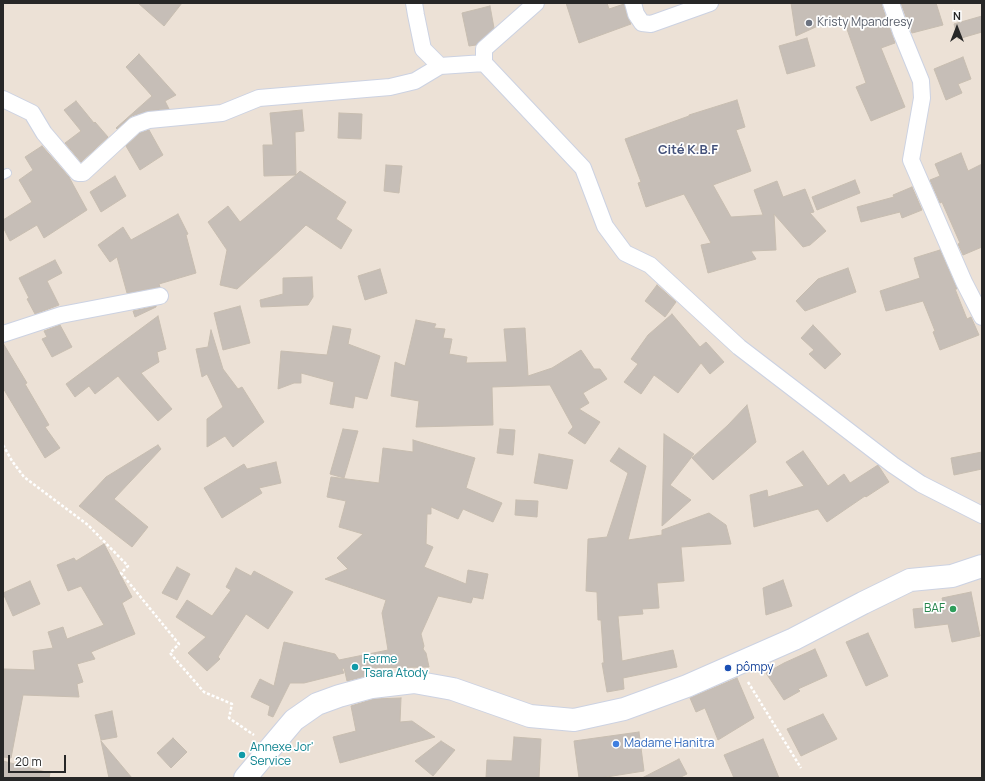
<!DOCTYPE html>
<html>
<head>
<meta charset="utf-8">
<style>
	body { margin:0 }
	#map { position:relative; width:985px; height:781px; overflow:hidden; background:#ece1d6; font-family:Manrope,sans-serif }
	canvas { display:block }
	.frame { position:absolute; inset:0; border:4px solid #272727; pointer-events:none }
	.north { position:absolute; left:937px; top:8px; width:40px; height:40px; -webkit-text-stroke:3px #fff; paint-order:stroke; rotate:0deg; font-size:11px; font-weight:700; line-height:16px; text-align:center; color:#272727 }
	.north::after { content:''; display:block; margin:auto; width:14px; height:18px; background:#272727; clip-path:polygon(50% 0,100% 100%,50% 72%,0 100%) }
	.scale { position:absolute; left:8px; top:755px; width:58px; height:18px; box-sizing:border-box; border:2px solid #272727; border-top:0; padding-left:5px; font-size:12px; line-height:14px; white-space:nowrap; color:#272727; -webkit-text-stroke:3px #fff; paint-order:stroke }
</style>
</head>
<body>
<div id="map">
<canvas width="985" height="781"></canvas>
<div class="frame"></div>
<div class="north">N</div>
<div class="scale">20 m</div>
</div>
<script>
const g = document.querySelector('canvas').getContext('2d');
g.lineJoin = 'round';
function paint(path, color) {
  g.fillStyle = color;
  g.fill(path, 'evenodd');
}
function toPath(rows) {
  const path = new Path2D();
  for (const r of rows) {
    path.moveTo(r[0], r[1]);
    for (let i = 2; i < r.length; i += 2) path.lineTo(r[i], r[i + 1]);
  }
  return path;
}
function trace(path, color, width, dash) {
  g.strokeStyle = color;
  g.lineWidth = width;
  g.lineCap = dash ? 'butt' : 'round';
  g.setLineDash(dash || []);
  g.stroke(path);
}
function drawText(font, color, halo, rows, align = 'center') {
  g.font = font + ' Manrope,sans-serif';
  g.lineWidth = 3.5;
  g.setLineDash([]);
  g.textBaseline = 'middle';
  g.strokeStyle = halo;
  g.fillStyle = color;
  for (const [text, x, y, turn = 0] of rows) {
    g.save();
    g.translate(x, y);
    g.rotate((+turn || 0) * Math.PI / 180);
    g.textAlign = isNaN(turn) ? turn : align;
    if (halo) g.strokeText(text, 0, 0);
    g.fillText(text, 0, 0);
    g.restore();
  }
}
const building = toPath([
	[138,3,182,3,164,26,138,3],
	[566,3,607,3,609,9,624,4,627,16,631,24,579,43,566,3],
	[791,3,882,3,882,6,895,43,881,48,905,107,871,121,856,87,866,83,842,15,796,36,791,3],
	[901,3,936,3,943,25,912,33,901,3],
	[490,6,494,28,476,45,469,46,462,13,490,6],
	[982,16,982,32,958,39,954,24,982,16],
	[807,38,815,66,787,74,779,46,807,38],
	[139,54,176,95,165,101,169,109,148,111,132,116,117,129,116,128,152,96,126,67,139,54],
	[963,57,971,79,958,84,962,93,946,100,934,69,963,57],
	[737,100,745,127,736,130,751,171,713,185,731,217,763,215,754,190,777,181,783,197,805,189,814,212,810,213,826,231,810,245,803,247,774,214,776,250,751,251,756,259,708,273,701,245,711,243,684,194,646,207,638,183,641,182,625,139,689,116,689,115,737,100],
	[76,101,94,123,95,122,108,137,81,162,65,143,81,131,64,110,76,101],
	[302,110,304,131,295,132,296,175,300,171,346,202,336,219,352,230,341,249,306,225,281,249,237,289,220,285,227,250,208,222,228,206,240,222,296,175,264,176,263,145,273,145,270,113,302,110],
	[339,113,362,114,361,139,338,138,339,113],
	[149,130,163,155,140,170,126,146,140,133,149,130],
	[42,146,69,177,87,210,44,238,37,225,10,241,3,227,3,220,32,202,19,180,33,170,25,157,42,146],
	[961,153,968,171,982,164,982,247,963,255,958,244,960,243,942,202,940,203,930,180,940,176,935,164,961,153],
	[386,165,402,166,399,193,384,191,386,165],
	[115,176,126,196,101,212,90,192,115,176],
	[855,180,860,193,817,210,812,197,855,180],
	[912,187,922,210,902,218,900,212,861,222,857,207,894,197,893,195,912,187],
	[178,214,188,234,186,235,196,273,159,284,160,287,127,293,117,257,110,262,98,245,123,227,131,240,178,214],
	[940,250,957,289,955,289,967,319,971,317,979,335,940,350,933,332,935,331,923,301,886,311,880,291,920,278,914,258,940,250],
	[55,260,62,273,47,281,59,305,35,314,27,299,29,298,19,278,55,260],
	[848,268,856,292,805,311,796,301,818,279,848,268],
	[380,269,387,293,365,300,358,276,380,269],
	[312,277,313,297,308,305,261,307,260,300,283,294,283,278,312,277],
	[657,285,676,302,665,317,645,301,657,285],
	[156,306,156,307,135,317,133,311,156,306],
	[240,306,250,343,223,350,214,313,240,306],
	[672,314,700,347,706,342,724,362,710,374,701,363,678,393,654,375,641,394,624,382,638,364,631,359,648,335,672,314],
	[158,316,166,349,157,352,159,362,141,373,172,409,158,421,123,382,118,376,95,394,89,386,75,397,66,384,158,316],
	[416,320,436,324,434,328,445,329,443,338,452,339,449,354,467,357,466,363,507,362,504,329,525,328,528,376,552,368,581,350,594,369,600,369,607,379,583,393,589,403,579,409,600,422,585,444,568,433,573,427,550,385,492,387,493,425,416,427,419,401,391,396,395,362,405,366,416,320],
	[60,325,72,347,52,357,42,339,47,337,44,331,60,325],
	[813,325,841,354,825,369,809,354,814,350,801,338,813,325],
	[333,326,351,329,348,344,380,356,367,399,355,396,353,408,330,404,334,382,301,373,301,383,294,383,278,389,281,351,327,355,333,326],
	[211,330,223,369,238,389,242,387,264,422,233,447,225,436,207,447,207,419,223,407,207,374,202,377,196,349,208,347,211,330],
	[3,343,27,383,25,384,49,425,45,427,60,448,45,458,3,388,3,343],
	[747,405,756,442,713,480,692,458,728,425,747,405],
	[343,429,358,431,344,478,330,474,343,429],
	[500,429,515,430,513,455,497,453,500,429],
	[664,434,694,454,670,485,691,500,662,526,664,434],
	[413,440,475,458,466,488,502,503,493,522,463,509,458,519,431,507,431,514,427,514,426,544,433,547,424,567,466,584,468,570,488,574,483,599,473,597,471,603,438,596,421,634,424,646,423,649,426,653,429,667,364,668,366,676,347,681,344,668,342,669,344,673,304,683,290,683,273,717,268,715,270,706,251,697,260,679,274,686,284,642,335,654,339,660,388,650,382,613,386,600,325,579,348,569,337,558,363,534,339,527,346,501,327,497,331,477,379,483,383,448,413,452,413,440],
	[158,445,161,449,114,499,148,527,132,547,79,506,106,477,158,445],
	[619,448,646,466,628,540,662,535,662,530,709,513,726,525,731,544,681,547,684,581,657,583,659,608,642,609,643,614,618,616,622,661,673,650,677,667,623,678,624,689,607,692,602,663,604,663,601,620,598,620,597,592,586,591,588,539,607,537,628,473,610,461,619,448],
	[803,451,828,486,844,474,850,483,878,465,889,482,866,497,865,496,827,522,818,509,754,527,750,495,767,490,768,497,804,486,786,462,803,451],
	[982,452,982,469,954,475,951,458,982,452],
	[539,454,573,460,567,489,534,483,539,454],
	[276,462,281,483,259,488,262,493,222,518,204,488,244,464,247,469,276,462],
	[516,500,538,501,537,517,515,515,516,500],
	[104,544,132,597,122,603,135,634,91,652,95,659,77,664,83,682,77,684,79,697,23,695,11,758,3,757,4,669,35,670,33,651,53,648,48,632,63,627,67,639,104,625,81,586,68,591,57,565,74,558,76,561,104,544],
	[177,567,190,574,177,600,162,593,177,567],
	[236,568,251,576,254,571,293,592,268,629,246,614,218,657,220,659,207,671,188,653,206,637,176,617,187,600,212,616,231,590,226,587,236,568],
	[783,580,792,606,766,615,763,588,783,580],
	[30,581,40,604,13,616,3,593,30,581],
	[971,592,980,636,952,642,948,624,915,628,913,609,944,606,942,598,971,592],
	[868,633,888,676,866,686,846,642,868,633],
	[815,649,827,676,798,689,800,691,784,700,766,673,784,663,815,649],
	[737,678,754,718,718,740,705,708,696,712,690,698,737,678],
	[401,698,400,722,412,721,435,737,340,763,333,737,356,731,351,706,374,699,401,698],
	[112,711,117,737,101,740,95,715,112,711],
	[823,714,837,739,801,756,787,729,823,714],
	[639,732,644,771,600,778,579,778,574,741,639,732],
	[514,737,541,739,539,778,486,778,487,760,512,761,514,737],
	[173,738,187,752,171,768,157,753,173,738],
	[763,739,779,778,734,778,724,755,763,739],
	[101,741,132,778,109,778,101,741],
	[441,741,455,750,433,776,415,761,441,741],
	[679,759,687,774,679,778,642,778,679,759],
	[3,761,50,773,49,778,3,778,3,761]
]);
paint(building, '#c6beb7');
trace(building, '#c7bdb0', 1);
const lane = toPath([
	[3,175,7,173]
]);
const street = toPath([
	[414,3,416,15,423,49,440,66,484,63,583,168,605,226,625,253,650,265,739,347,893,465,921,484,982,515],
	[633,3,636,14,642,23,651,24,710,3],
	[891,3,901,32,921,81,922,98,911,160,964,282,982,317],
	[484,63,484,49,536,3],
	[3,99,32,113,44,133,78,173,83,173,135,125,149,120,222,113,259,98,390,87,415,81,440,66],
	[3,334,61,315,160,296]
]);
const secondary = toPath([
	[245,778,294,720,317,704,339,696,372,687,414,682,453,689,530,716,574,720,624,709,687,686,794,639,863,603,910,580,952,576,982,566]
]);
trace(lane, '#ccd2e2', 10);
trace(street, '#ccd2e2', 18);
trace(secondary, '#ccd2e2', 24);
trace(toPath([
	[3,445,12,461,24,477,88,525,128,566,121,573,179,644,170,653,204,692,232,704,229,718,254,735],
	[748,682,801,768]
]), '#fff', 2.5, [3, 2]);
trace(lane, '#fff', 8);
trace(street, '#fff', 16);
trace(secondary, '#fff', 22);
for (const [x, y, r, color] of [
	[809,23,4,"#6b7280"],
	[953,609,4,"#2e9e5b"],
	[355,667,4,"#0f9aa8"],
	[728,668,4,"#1a4fb4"],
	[616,744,4,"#3f7fe0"],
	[242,755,4,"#0f9aa8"]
]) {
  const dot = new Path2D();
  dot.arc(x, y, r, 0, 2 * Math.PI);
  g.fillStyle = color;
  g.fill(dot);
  trace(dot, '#fff', 1.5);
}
drawText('12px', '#5b616d', '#fff', [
	["Kristy Mpandresy",817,23]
], 'left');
drawText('12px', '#27864d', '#fff', [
	["BAF",945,609]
], 'right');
drawText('12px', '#0d838f', '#fff', [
	["Ferme",363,660],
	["Tsara Atody",363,674],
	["Annexe Jor'",250,748],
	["Service",250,762]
], 'left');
drawText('12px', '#164399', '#fff', [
	["pômpy",736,668]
], 'left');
drawText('12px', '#366cbe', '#fff', [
	["Madame Hanitra",624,744]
], 'left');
drawText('bold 13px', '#44527b', '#fff', [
	["Cité K.B.F",688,150]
]);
</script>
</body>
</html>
